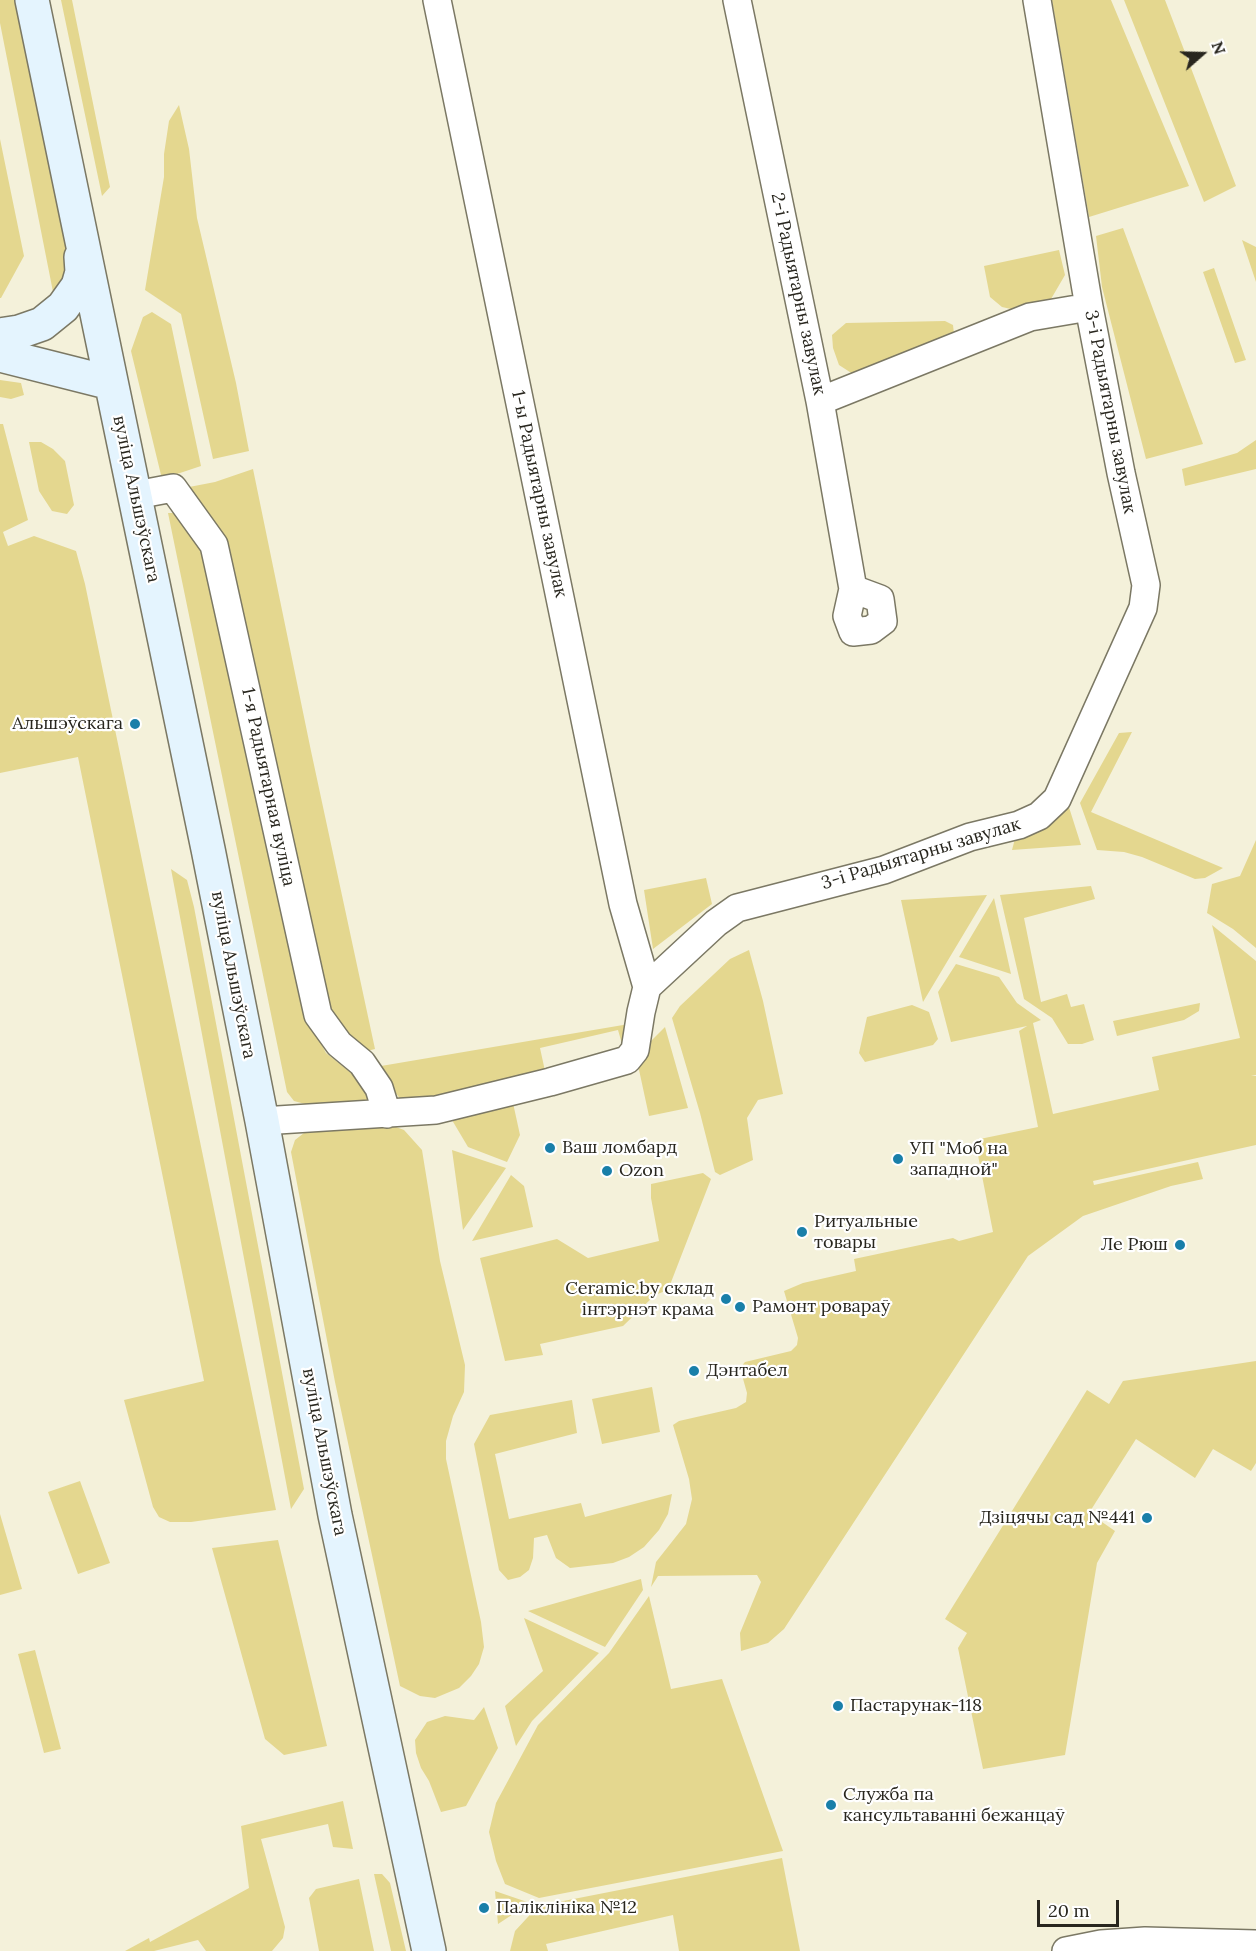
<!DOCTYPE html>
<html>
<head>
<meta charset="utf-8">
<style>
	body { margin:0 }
	#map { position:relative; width:1256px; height:1951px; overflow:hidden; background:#f4f1da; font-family:Lora,serif }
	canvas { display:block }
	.north { position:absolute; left:1172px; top:24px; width:60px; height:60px; -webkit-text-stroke:4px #fff; paint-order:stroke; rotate:70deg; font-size:16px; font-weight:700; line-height:24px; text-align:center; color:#28261e }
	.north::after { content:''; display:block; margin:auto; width:21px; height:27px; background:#28261e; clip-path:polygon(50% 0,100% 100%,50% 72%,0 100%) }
	.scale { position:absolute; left:1037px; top:1900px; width:82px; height:27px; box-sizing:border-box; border:3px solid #28261e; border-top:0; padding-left:8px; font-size:18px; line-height:21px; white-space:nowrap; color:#28261e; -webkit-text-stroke:4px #fff; paint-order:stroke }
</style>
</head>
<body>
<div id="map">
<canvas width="1256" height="1951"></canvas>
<div class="north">N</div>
<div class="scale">20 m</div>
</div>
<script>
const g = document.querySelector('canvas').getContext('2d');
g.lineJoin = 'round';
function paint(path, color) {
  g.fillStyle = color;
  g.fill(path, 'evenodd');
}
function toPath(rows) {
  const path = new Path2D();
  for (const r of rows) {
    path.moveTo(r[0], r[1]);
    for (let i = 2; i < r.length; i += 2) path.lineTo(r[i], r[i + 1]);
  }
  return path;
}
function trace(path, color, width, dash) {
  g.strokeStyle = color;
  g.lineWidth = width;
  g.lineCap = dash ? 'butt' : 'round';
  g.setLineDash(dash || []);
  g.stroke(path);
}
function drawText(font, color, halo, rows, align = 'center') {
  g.font = font + ' Lora,serif';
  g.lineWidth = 4.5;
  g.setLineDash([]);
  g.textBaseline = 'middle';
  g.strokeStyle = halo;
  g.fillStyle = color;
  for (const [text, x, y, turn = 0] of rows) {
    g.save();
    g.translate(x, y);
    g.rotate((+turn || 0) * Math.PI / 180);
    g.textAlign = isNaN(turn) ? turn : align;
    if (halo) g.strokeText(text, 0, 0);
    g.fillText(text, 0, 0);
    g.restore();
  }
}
paint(toPath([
	[0,0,16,0,72,277,55,302,0,23],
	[61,0,72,0,110,187,102,196],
	[1052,0,1111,0,1189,186,1089,217],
	[1124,0,1165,0,1236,186,1204,202],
	[179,105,189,149,197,218,236,383,249,451,213,459,181,314,145,290,164,177,164,154,169,121],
	[0,139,24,256,1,298,0,298],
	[1123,228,1203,444,1146,459,1102,287,1096,236],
	[1242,240,1256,247,1256,282],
	[1059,250,1065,275,1051,299,1036,305,1011,309,1002,307,990,297,984,266],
	[1214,268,1246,360,1235,363,1203,272],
	[152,312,171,324,201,466,174,475,161,475,131,351,143,317],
	[945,321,953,325,954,334,856,376,839,365,833,348,832,335,846,323],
	[0,380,21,383,24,395,11,399,0,397],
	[0,424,3,424,28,520,3,532,8,546,34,536,76,551,85,584,276,1510,191,1522,170,1522,159,1517,153,1507,124,1400,204,1381,78,757,0,773],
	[1256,440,1256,469,1185,486,1182,469,1237,453],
	[29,442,41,442,53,449,65,461,74,505,67,514,52,511,39,491],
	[253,469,311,751,375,1049,359,1053,329,1019,225,541,184,488,215,482],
	[168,513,178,513,207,555,310,1022,326,1053,360,1080,369,1091,368,1102,305,1104,294,1101,287,1092],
	[1132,732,1091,812,1223,868,1205,878,1195,879,1142,857,1124,852,1097,850,1080,803,1119,733],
	[1067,801,1081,845,1012,850,1016,835],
	[1256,840,1256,948,1233,929,1207,913,1212,884,1240,876],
	[171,869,187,880,194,907,304,1489,291,1509],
	[706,878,712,904,653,949,644,890],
	[1091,886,1095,899,1024,918,1041,1002,1067,994,1071,1007,1084,1004,1094,1040,1082,1044,1068,1044,1052,1018,1024,999,1000,895],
	[987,895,923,1002,901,900],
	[994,898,1011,974,959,957],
	[1212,925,1256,961,1256,1075,1251,1075,1256,1076,1256,1145,1093,1181,1094,1185,1198,1162,1203,1179,1171,1186,1083,1216,1028,1256,784,1629,768,1643,741,1651,740,1633,761,1582,757,1575,658,1576,651,1587,656,1562,686,1524,692,1499,689,1479,673,1425,679,1421,736,1408,746,1402,747,1393,740,1368,745,1362,791,1351,797,1345,798,1338,784,1291,803,1283,856,1271,854,1259,953,1238,959,1241,993,1232,975,1140,1038,1127,1019,1031,1027,1026,951,1042,938,992,956,964,999,977,1017,1003,1041,1020,1033,1023,1053,1114,1159,1090,1152,1057,1240,1038],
	[749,950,763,1001,783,1094,758,1100,747,1118,753,1160,720,1175,715,1172,700,1113,672,1018,680,1006,730,959],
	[1200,1003,1199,1011,1184,1020,1117,1036,1113,1021],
	[912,1005,929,1012,938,1039,933,1045,865,1062,859,1053,867,1017],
	[629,1024,624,1051,618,1030,540,1048,545,1071,541,1077,412,1101,401,1100,392,1088,388,1075,381,1066],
	[665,1027,688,1108,649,1116,636,1056],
	[513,1103,520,1135,507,1162,468,1147,449,1115],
	[388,1124,404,1130,422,1150,440,1261,465,1365,464,1392,453,1416,446,1441,446,1459,481,1622,484,1647,479,1664,471,1676,459,1688,435,1698,420,1696,400,1686,335,1382,291,1152,295,1140,304,1133,316,1129],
	[452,1150,506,1168,463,1230],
	[703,1173,711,1179,668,1290,655,1295,623,1326,540,1344,543,1355,505,1361,480,1258,557,1239,588,1258,659,1241,651,1198,651,1184],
	[511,1175,524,1186,533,1227,472,1241],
	[1256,1361,1256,1463,1251,1471,1213,1449,1195,1478,1136,1439,1089,1513,1115,1531,1097,1563,1065,1755,983,1769,958,1648,967,1633,945,1619,1087,1390,1109,1404,1123,1381],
	[652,1387,660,1432,602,1444,592,1399],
	[572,1400,577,1433,495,1454,509,1519,581,1503,585,1517,672,1494,668,1514,659,1530,644,1547,629,1557,613,1563,570,1568,556,1558,547,1535,534,1538,533,1558,529,1570,520,1577,508,1580,499,1570,474,1444,490,1415],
	[80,1481,110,1563,78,1574,48,1492],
	[0,1514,22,1589,0,1595],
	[278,1540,327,1746,284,1755,265,1739,212,1548],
	[641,1579,643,1590,605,1647,528,1611],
	[649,1596,671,1689,722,1679,783,1851,539,1898,505,1884,496,1861,489,1832,496,1803,538,1725,609,1653],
	[524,1618,599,1653,532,1721,516,1746,505,1706,543,1671],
	[35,1650,61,1749,44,1753,18,1654],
	[484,1707,498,1748,466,1806,441,1812,429,1781,421,1768,416,1753,415,1740,427,1722,445,1716,474,1720],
	[343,1801,353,1849,333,1847,328,1824,261,1839,285,1927,283,1938,272,1951,206,1951,198,1940,154,1951,125,1951,149,1938,150,1942,249,1888,241,1826],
	[782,1858,800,1951,679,1951,673,1915,546,1944,548,1951,510,1951,515,1931,538,1906],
	[374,1874,382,1874,390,1883,406,1951,391,1951],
	[359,1879,374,1951,319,1951,309,1898,316,1889],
	[495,1891,530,1903,498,1924]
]), '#e4d78f');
const minor = toPath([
	[437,0,623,904,647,987],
	[737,0,820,401,853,589,847,616,853,632,871,630,883,621,880,599,853,589],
	[820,401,1030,317,1089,307],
	[136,495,173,488,214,545,318,1015,339,1044,362,1063,379,1088,387,1114],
	[262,1121,436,1110,550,1082,627,1060,635,1050,641,1012,647,987,716,923,737,908,884,870,970,837,1019,825,1039,816,1057,799,1143,608,1146,585,1121,473,1089,307,1037,0],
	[1066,1951,1101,1944,1145,1941,1256,1944]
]);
const secondary = toPath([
	[32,0,208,849,262,1121,335,1515,429,1951],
	[0,335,19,332,42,324,63,307,78,286,82,272,81,257],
	[0,355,111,383]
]);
trace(minor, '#7b7864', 30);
trace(secondary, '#7b7864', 36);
trace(minor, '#fff', 27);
trace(secondary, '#e4f4fe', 33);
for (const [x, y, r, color] of [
	[135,724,6,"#197fa9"],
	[550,1148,6,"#197fa9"],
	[898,1159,6,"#197fa9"],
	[607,1171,6,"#197fa9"],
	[802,1232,6,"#197fa9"],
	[1180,1245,6,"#197fa9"],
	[726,1299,6,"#197fa9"],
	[740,1307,6,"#197fa9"],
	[694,1371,6,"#197fa9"],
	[1147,1518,6,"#197fa9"],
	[838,1706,6,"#197fa9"],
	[831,1805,6,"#197fa9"],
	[484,1908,6,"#197fa9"]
]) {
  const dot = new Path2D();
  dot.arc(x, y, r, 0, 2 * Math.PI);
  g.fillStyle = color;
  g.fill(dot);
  trace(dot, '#fff', 2);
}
drawText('18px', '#28261e', '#fff', [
	["2-і Радыятарны завулак",798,294,78],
	["3-і Радыятарны завулак",1110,412,79],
	["1-ы Радыятарны завулак",539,494,78],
	["вуліца Альшэўскага",136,499,78],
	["1-я Радыятарная вуліца",268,787,78],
	["3-і Радыятарны завулак",921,854,-17],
	["вуліца Альшэўскага",233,975,79],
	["вуліца Альшэўскага",324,1452,79]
]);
drawText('18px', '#28261e', '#fff', [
	["Альшэўскага",123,724,"right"],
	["Ваш ломбард",562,1148],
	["УП \"Моб на",910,1149],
	["западной\"",910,1170],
	["Ozon",619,1171],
	["Ритуальные",814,1222],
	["товары",814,1243],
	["Ле Рюш",1168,1245,"right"],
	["Ceramic.by склад",714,1289,"right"],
	["інтэрнэт крама",714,1310,"right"],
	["Рамонт ровараў",752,1307],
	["Дэнтабел",706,1371],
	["Дзіцячы сад №441",1135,1518,"right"],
	["Пастарунак-118",850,1706],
	["Служба па",843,1795],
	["кансультаванні бежанцаў",843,1816],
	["Паліклініка №12",496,1908]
], 'left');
</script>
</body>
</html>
